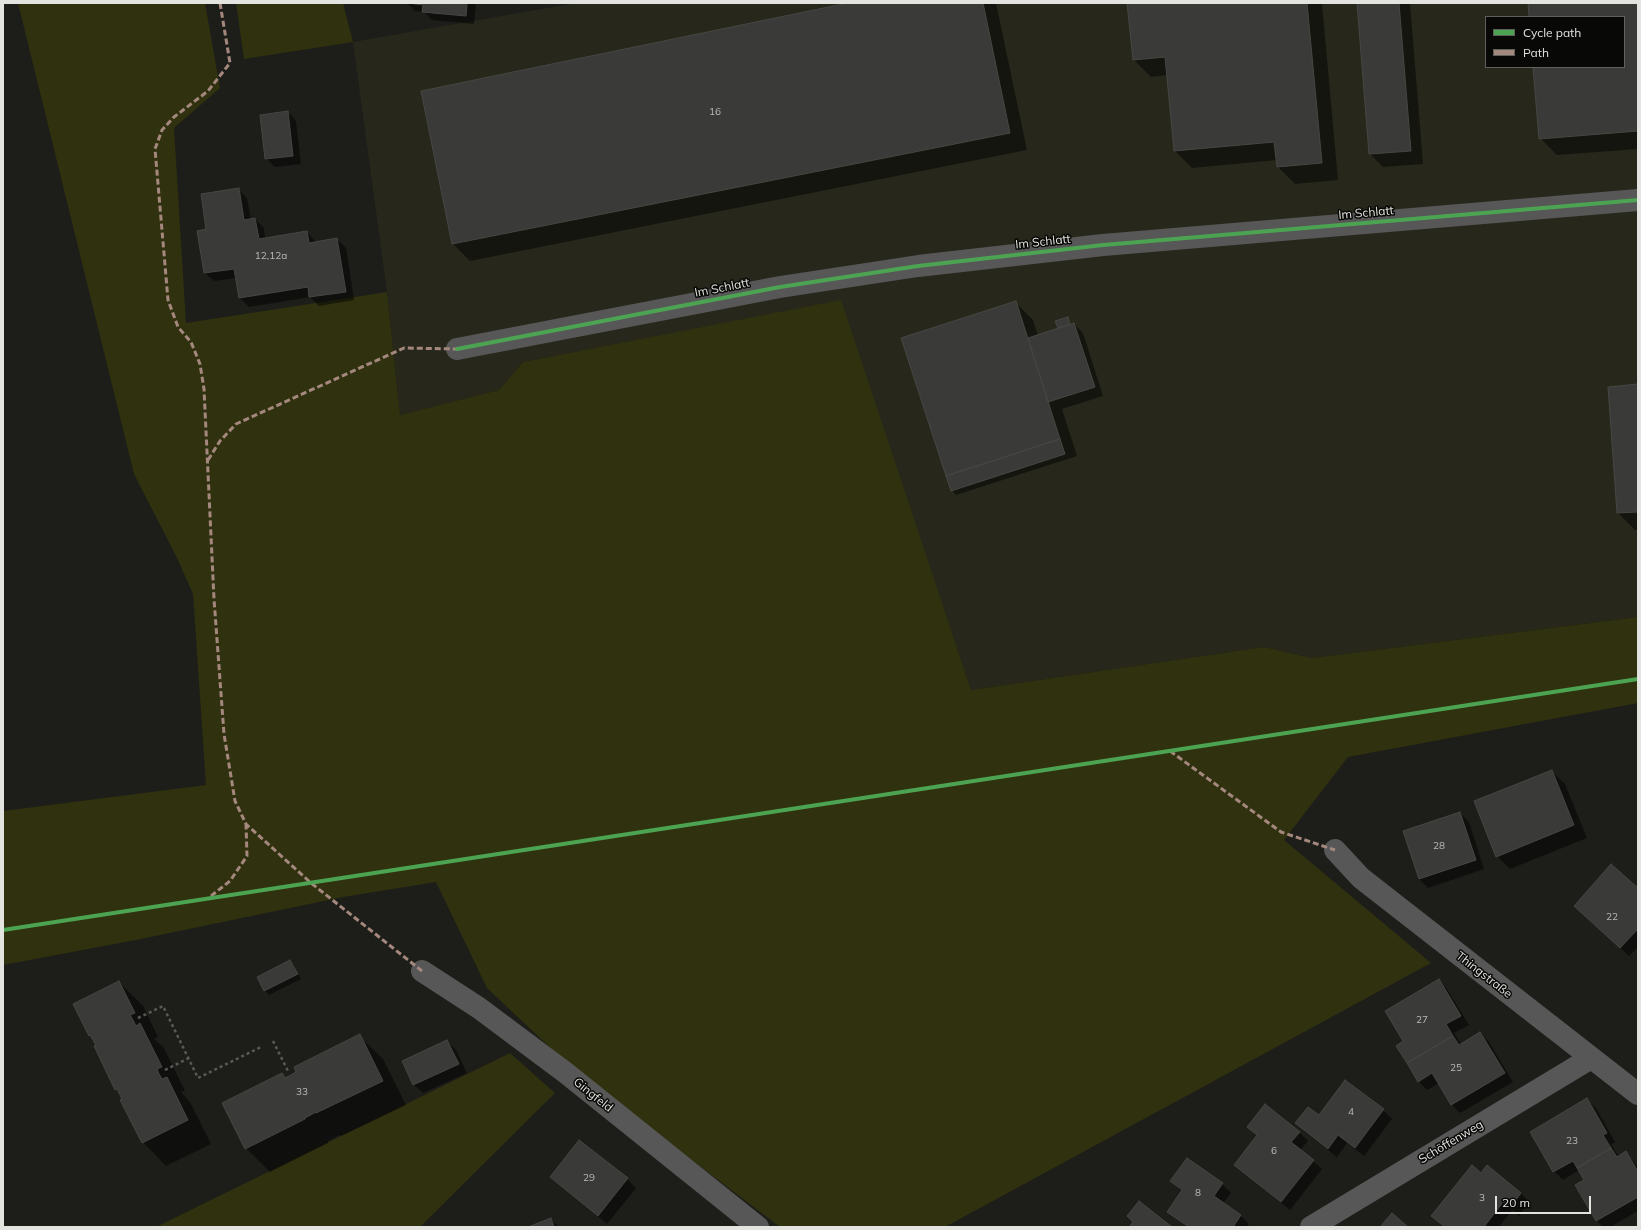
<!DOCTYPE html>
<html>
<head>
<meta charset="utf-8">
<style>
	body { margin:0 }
	#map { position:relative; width:1641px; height:1230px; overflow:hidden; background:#1d1e19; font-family:Mulish,sans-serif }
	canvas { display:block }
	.frame { position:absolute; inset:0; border:4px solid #e3e4df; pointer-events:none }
	.legend { position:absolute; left:1485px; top:16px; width:140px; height:52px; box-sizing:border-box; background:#080806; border:1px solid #60605d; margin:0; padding:5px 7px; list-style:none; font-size:12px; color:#e3e4df }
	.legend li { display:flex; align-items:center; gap:8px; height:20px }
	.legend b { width:20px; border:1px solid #60605d }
	.scale { position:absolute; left:1495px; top:1196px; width:96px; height:18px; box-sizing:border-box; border:2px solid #e3e4df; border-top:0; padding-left:5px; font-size:12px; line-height:14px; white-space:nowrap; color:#e3e4df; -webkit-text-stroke:3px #080806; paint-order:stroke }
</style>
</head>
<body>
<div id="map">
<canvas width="1641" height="1230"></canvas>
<div class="frame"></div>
<ul class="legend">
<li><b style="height:5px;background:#4ca352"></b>Cycle path</li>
<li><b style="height:5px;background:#a5887d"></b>Path</li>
</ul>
<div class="scale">20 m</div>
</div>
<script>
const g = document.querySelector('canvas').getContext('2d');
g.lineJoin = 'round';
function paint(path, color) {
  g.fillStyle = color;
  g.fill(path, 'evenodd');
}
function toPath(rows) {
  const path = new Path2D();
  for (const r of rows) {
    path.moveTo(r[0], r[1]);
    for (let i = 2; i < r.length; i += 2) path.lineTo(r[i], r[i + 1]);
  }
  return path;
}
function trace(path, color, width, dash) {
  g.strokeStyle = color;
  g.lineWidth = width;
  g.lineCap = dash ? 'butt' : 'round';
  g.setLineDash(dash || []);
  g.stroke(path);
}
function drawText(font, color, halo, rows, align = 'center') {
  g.font = font + ' Mulish,sans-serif';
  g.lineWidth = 3;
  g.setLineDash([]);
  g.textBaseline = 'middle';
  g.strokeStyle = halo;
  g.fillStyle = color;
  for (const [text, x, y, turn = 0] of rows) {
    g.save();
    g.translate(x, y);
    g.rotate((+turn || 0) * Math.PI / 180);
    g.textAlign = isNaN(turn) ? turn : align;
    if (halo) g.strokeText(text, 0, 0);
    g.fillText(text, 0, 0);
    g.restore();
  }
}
paint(toPath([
	[576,3,1638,3,1638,617,1312,658,1264,647,971,690,840,301,523,362,499,390,400,415,387,292,353,42],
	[1486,17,1624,17,1624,67,1486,67]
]), '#27281b');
paint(toPath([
	[18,3,205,3,220,88,174,128,186,323,387,292,400,415,499,390,523,362,841,300,971,690,1264,647,1312,658,1638,617,1638,703,1348,757,1284,840,1431,963,945,1227,780,1227,576,1072,487,988,436,882,343,897,136,940,3,965,3,811,206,785,193,594,177,558,134,474],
	[236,3,343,3,353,42,244,59],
	[510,1053,555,1093,420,1227,156,1227]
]), '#30310f');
paint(toPath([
	[407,3,476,3,474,24,432,20,424,12,415,11],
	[853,3,996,3,1027,150,470,261,453,244,422,91],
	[1128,3,1322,3,1338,180,1295,184,1278,167,1277,160,1192,168,1175,151,1168,75,1151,77,1134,60],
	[1358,3,1410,3,1423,164,1383,167,1370,154],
	[1529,3,1638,3,1638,149,1557,155,1540,138,1534,67,1624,67,1624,17,1530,17],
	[288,112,296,121,301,164,275,167,266,158],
	[238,189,247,198,251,220,255,219,264,228,265,239,307,232,316,242,337,239,346,248,354,300,319,306,310,297,249,307,240,298,237,278,214,281,205,273,208,230],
	[1016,303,1033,320,1038,336,1059,329,1057,322,1067,318,1072,325,1074,324,1083,333,1103,396,1062,409,1077,456,956,495,952,490],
	[1638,385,1638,530,1635,530,1618,513],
	[1551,771,1565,784,1587,838,1510,869,1497,856],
	[1460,813,1469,822,1484,869,1428,888,1419,879,1404,832],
	[1638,889,1638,947,1629,956,1584,914],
	[290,961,294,965,301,979,269,995,265,991,258,978],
	[1439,980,1447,989,1469,1025,1454,1033,1461,1044,1480,1033,1489,1042,1513,1082,1460,1113,1452,1105,1439,1083,1427,1090,1418,1081,1405,1041],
	[119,982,143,1006,158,1037,154,1039,164,1048,185,1091,181,1092,190,1102,211,1144,166,1166,143,1142,124,1099,116,1089,94,1040,89,1035],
	[359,1036,383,1059,406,1105,341,1136,340,1135,328,1141,328,1143,270,1172,246,1148,282,1074,286,1078],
	[447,1041,456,1050,467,1073,423,1093,414,1085,403,1062],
	[1587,1100,1596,1108,1615,1142,1611,1144,1619,1157,1626,1153,1638,1167,1638,1211,1610,1227,1603,1227,1597,1221,1576,1186,1585,1180,1579,1170,1563,1180,1554,1171],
	[1383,1110,1392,1119,1364,1156,1347,1143,1337,1157,1305,1132,1296,1123,1319,1117],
	[1248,1127,1299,1132,1308,1141,1300,1150,1322,1169,1290,1210,1235,1165,1258,1137],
	[1482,1174,1521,1193,1529,1202,1519,1216,1512,1210,1499,1227,1444,1227,1432,1216],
	[551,1177,627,1179,636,1188,607,1224],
	[1171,1181,1222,1184,1231,1193,1223,1203,1240,1215,1249,1224,1247,1227,1187,1227,1169,1211,1182,1192],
	[550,1219,559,1227,530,1227]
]), '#0007');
const building = toPath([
	[408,3,467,3,466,16,422,12,423,5,408,3],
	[848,3,983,3,1010,133,452,244,421,91,848,3],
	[1127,3,1307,3,1322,163,1277,167,1274,142,1174,151,1165,57,1133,60,1127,3],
	[1357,3,1399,3,1411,151,1369,154,1357,3],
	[1528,3,1638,3,1638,131,1539,139,1533,67,1624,67,1624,17,1529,17,1528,3],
	[288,111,293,156,265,159,260,115,288,111],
	[239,188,244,220,255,218,259,239,307,231,309,243,337,238,346,292,309,297,308,287,239,298,234,269,204,273,197,231,206,229,201,194,239,188],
	[1016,301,1060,439,946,476,901,338,1016,301],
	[1068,317,1070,324,1058,328,1055,321,1068,317],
	[1074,323,1095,387,1048,402,1028,338,1074,323],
	[1638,384,1638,512,1617,513,1608,387,1638,384],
	[1060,439,1065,454,951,491,946,476,1060,439],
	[1552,770,1574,825,1496,857,1474,801,1552,770],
	[1460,812,1476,860,1419,879,1403,831,1460,812],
	[1611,864,1638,888,1638,929,1620,948,1574,906,1611,864],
	[290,960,298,974,264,991,257,977,290,960],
	[1439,979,1461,1016,1446,1024,1453,1036,1407,1063,1396,1046,1403,1041,1385,1011,1439,979],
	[119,981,135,1013,130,1015,133,1020,136,1026,140,1023,162,1067,157,1069,159,1074,162,1079,167,1077,188,1120,142,1143,120,1100,122,1099,117,1089,115,1090,94,1046,96,1045,90,1035,89,1036,73,1004,119,981],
	[1480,1032,1505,1073,1451,1105,1432,1073,1418,1082,1407,1063,1453,1036,1459,1045,1480,1032],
	[360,1034,383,1081,316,1113,316,1112,305,1118,305,1119,245,1149,222,1103,282,1073,285,1078,291,1075,296,1072,294,1067,360,1034],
	[447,1040,459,1064,413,1085,402,1061,447,1040],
	[1345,1080,1384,1109,1355,1148,1338,1135,1328,1149,1295,1123,1308,1107,1319,1115,1345,1080],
	[1587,1098,1607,1133,1603,1135,1611,1148,1577,1168,1573,1161,1553,1172,1530,1132,1587,1098],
	[1265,1104,1300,1132,1291,1142,1314,1160,1281,1202,1234,1165,1257,1135,1247,1127,1265,1104],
	[579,1140,628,1178,598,1216,550,1177,579,1140],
	[1611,1148,1617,1157,1626,1151,1638,1172,1638,1197,1596,1221,1575,1185,1584,1180,1577,1168,1611,1148],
	[1187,1158,1223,1183,1214,1196,1241,1215,1233,1227,1189,1227,1167,1212,1182,1190,1170,1181,1187,1158],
	[1472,1165,1481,1173,1487,1165,1521,1193,1510,1208,1503,1202,1484,1227,1445,1227,1431,1216,1472,1165],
	[1139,1201,1172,1227,1129,1227,1133,1222,1127,1216,1139,1201],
	[1392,1213,1408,1227,1380,1227,1392,1213],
	[551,1218,554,1227,528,1227,551,1218]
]);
paint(building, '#3a3b38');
trace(building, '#464643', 1);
trace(toPath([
	[138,1018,163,1006,198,1078,261,1047],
	[273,1041,288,1071],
	[165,1070,189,1058]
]), '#585958', 2.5, [3, 3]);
trace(toPath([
	[457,349,780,287,918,266,1103,245,1638,200],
	[1335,850,1361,878,1638,1094],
	[422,971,479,1008,566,1073,758,1227],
	[1311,1227,1591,1058]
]), '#575757', 22);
trace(toPath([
	[220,3,230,63,208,91,174,117,162,130,155,149,168,300,178,327,191,342,200,364,204,389,214,599,224,734,235,801,246,824,311,883,422,971],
	[208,460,220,441,236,424,404,348,457,349],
	[1170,751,1281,832,1335,850],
	[211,896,230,881,247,856,246,824]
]), '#a5887d', 3, [6, 3]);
trace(toPath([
	[457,349,780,287,918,266,1103,245,1638,200],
	[3,930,1638,679]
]), '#4ca352', 4);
drawText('10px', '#b9bab5', null, [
	["16",715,112],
	["12,12a",271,256],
	["28",1439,846],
	["22",1612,917],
	["27",1422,1020],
	["25",1456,1068],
	["33",302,1092],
	["4",1351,1112],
	["23",1572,1141],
	["6",1274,1151],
	["29",589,1178],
	["8",1198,1193],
	["3",1482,1198]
]);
drawText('12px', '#e3e4df', '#080806', [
	["Im Schlatt",1366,213,-5],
	["Im Schlatt",1043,242,-6],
	["Im Schlatt",722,288,-11],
	["Thingstraße",1484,975,38],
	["Gingfeld",593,1095,39],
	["Schöffenweg",1451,1142,-31]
]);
</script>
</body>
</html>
